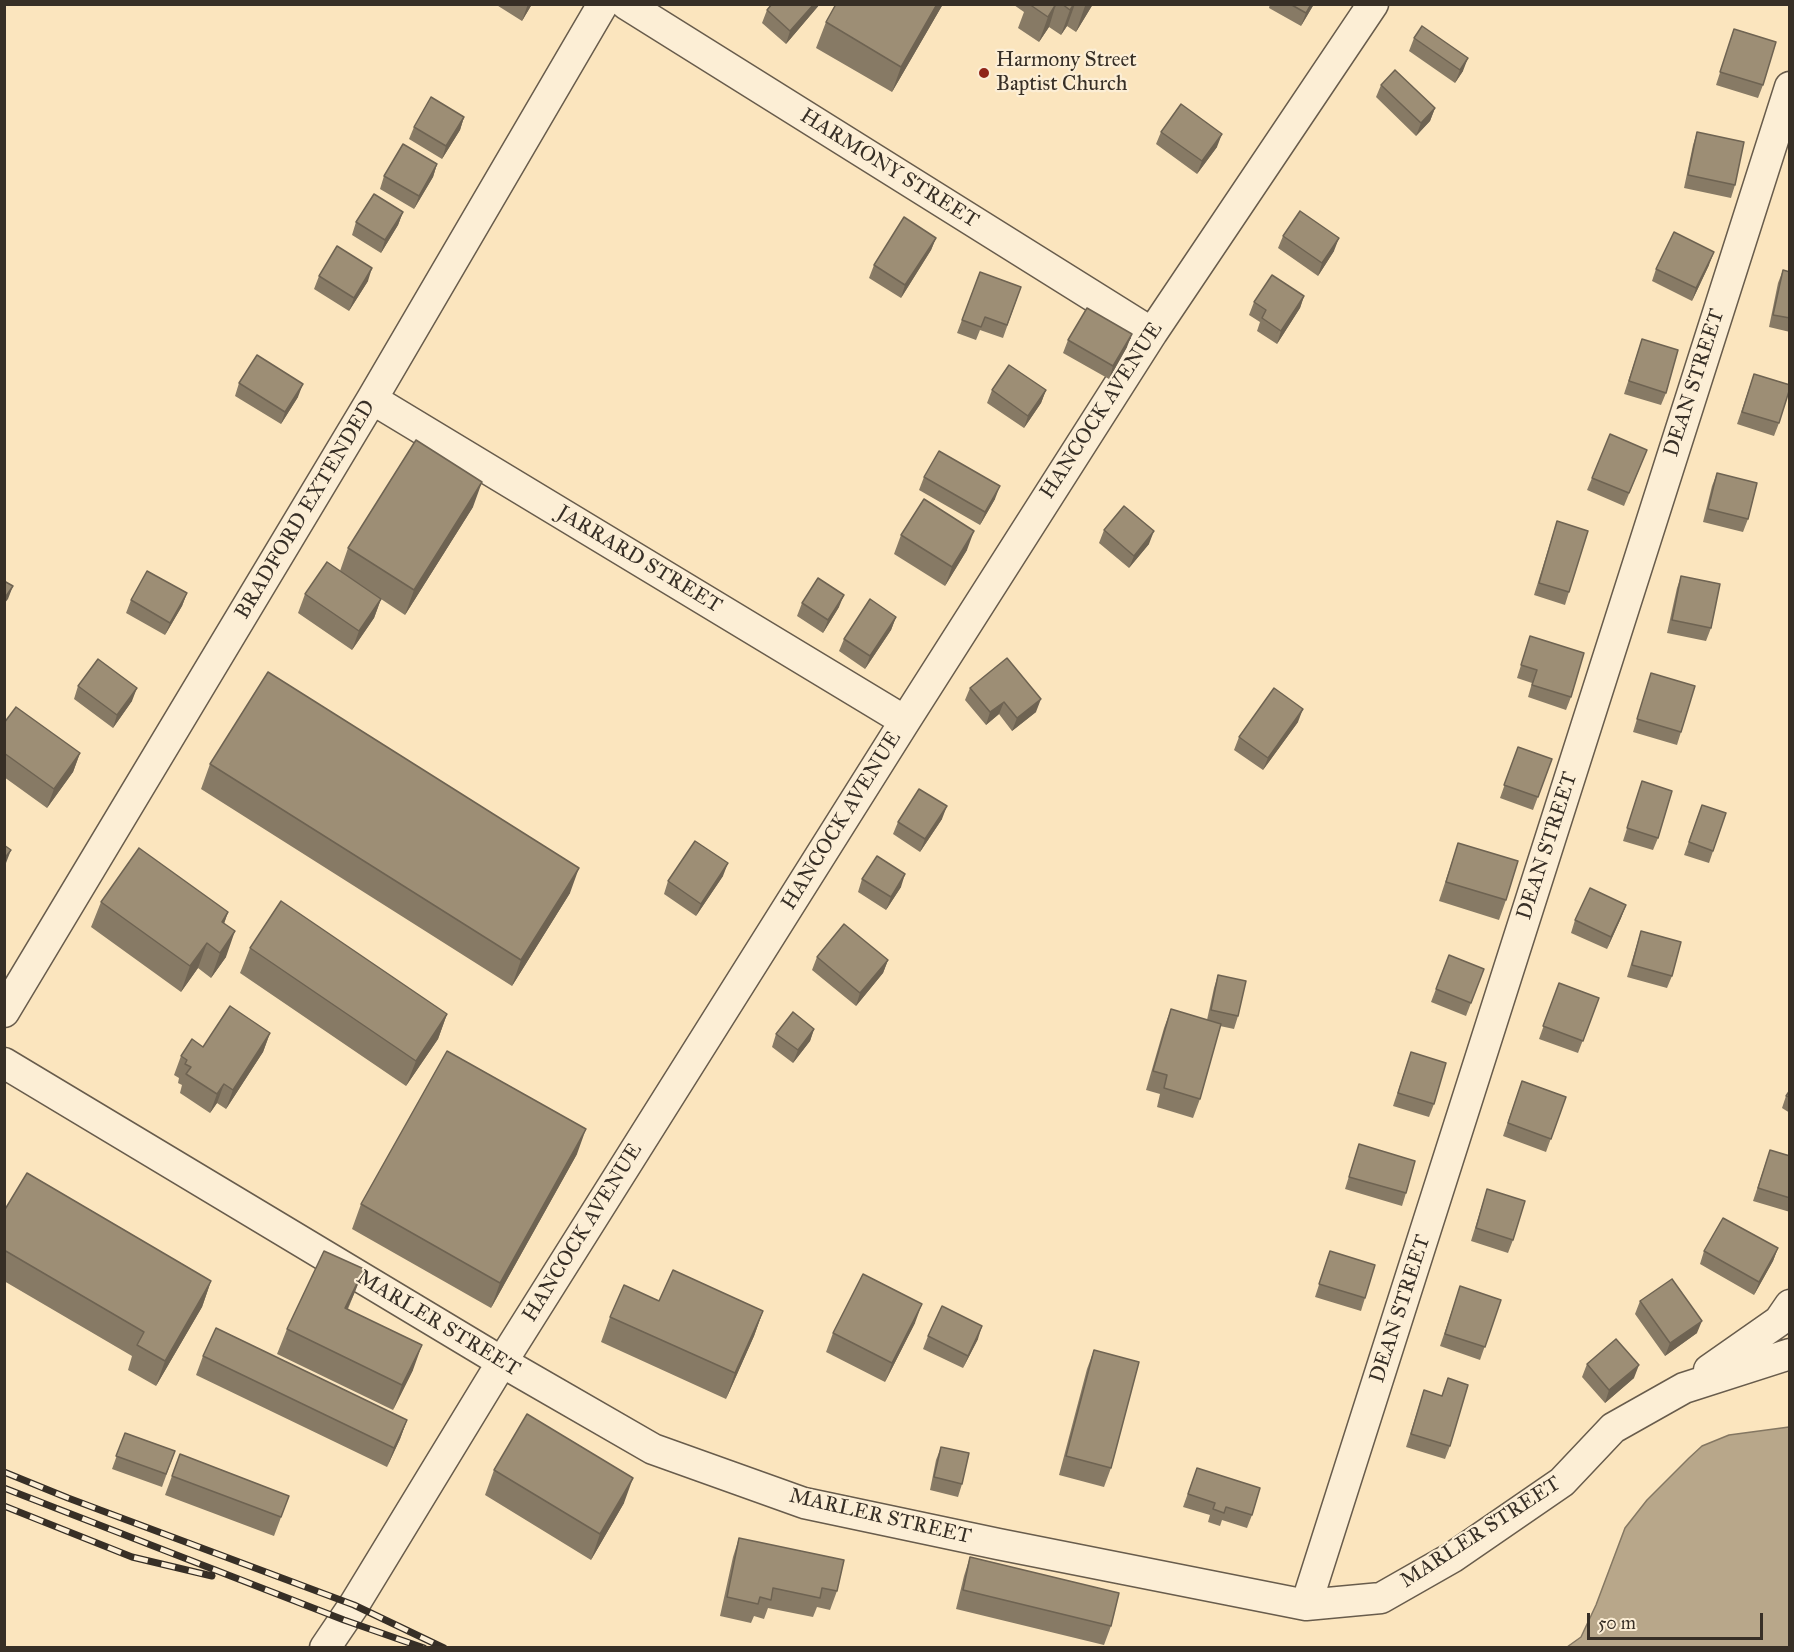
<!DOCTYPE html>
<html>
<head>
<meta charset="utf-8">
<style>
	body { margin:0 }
	#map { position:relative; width:1794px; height:1652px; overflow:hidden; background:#fbe5be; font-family:"IM FELL Great Primer",serif }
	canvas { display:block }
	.frame { position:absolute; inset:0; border:6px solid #372f26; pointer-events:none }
	.scale { position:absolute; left:1587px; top:1613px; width:176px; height:27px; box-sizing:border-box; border:3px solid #372f26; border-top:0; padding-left:8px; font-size:18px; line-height:21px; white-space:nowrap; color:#372f26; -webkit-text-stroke:4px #fceed5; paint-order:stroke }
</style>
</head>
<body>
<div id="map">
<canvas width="1794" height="1652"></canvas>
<div class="frame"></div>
<div class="scale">50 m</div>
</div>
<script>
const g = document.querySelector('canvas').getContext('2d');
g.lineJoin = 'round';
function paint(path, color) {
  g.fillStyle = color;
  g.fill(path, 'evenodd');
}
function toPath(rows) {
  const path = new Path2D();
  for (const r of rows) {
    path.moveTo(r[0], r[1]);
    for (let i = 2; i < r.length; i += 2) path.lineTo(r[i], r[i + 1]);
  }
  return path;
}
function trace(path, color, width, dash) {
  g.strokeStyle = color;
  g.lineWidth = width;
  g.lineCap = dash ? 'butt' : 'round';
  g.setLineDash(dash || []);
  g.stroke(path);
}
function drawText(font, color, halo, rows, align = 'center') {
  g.font = font + ' "IM FELL Great Primer",serif';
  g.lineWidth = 4.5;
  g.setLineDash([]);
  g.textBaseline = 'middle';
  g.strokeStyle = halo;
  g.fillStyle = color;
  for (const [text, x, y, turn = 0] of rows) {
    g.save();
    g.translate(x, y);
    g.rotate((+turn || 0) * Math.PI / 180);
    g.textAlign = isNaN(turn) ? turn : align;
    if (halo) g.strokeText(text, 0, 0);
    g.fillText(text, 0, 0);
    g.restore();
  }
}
const water = toPath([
	[1789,1427,1789,1647,1567,1647,1581,1637,1596,1605,1625,1528,1647,1500,1689,1458,1702,1446,1729,1435,1789,1427]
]);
paint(water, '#b8a78a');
trace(water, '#847762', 1.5);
const minor = toPath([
	[626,4,1152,333],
	[372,399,905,721],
	[4,1012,372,399,603,4],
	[4,1063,502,1362,653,1449,804,1503,998,1544,1306,1605,1381,1598,1453,1557,1562,1482,1613,1428,1684,1388,1790,1354],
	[1709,1370,1779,1321,1790,1305],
	[1306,1605,1790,87],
	[325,1648,354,1605,502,1362,905,721,1152,333,1373,4]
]);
trace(minor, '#685c4c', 33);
trace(minor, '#fceed5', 30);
const rail = toPath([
	[4,1472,68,1498,354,1605,444,1648],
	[4,1488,344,1620,424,1648],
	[4,1506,132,1557,212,1576]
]);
trace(rail, '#372f26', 7);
trace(rail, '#fceed5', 4.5, [14]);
paint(toPath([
	[495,4,532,4,522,21],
	[772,4,820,4,786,44,762,23,767,10],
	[943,4,892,92,816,48,826,22],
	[1015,4,1093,4,1076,32,1067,26,1061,35,1049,27,1039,42,1018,28,1024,12,1014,5],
	[1270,4,1314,4,1301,26,1269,8],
	[1734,29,1763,85,1758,98,1716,85],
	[1414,38,1463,71,1455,83,1409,51],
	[1381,85,1435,108,1430,121,1416,136,1376,97],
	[464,117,460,130,442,159,409,139,414,127],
	[1161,132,1217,147,1197,174,1156,144],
	[1697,132,1735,185,1731,198,1684,188,1693,145],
	[437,164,433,177,414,209,380,189,384,176],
	[403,212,398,225,381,253,352,235,356,222],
	[1283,236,1334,251,1318,276,1278,248],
	[936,238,931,250,901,298,869,278,874,265],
	[1709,265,1692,301,1652,281,1656,269],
	[1783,270,1790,272,1790,332,1769,327,1778,283],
	[980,272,1021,287,1003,338,980,330,976,340,957,333],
	[319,276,368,281,349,311,314,289],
	[1304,296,1300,308,1277,344,1257,331,1260,322,1249,315,1254,302],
	[1642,339,1666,393,1661,405,1624,394],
	[1068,340,1127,347,1109,379,1063,353],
	[1754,374,1779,423,1774,436,1737,424],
	[239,383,298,397,281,424,235,396],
	[992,390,1046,390,1041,403,1024,428,987,403],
	[1647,450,1624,506,1587,490,1592,478],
	[1717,473,1748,519,1743,532,1703,522,1712,486],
	[924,477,995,499,980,525,919,490],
	[473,507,405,615,381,599,374,618,352,650,298,613,305,594,340,571,348,548],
	[1557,521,1569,592,1565,605,1534,595],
	[1104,530,1149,544,1129,568,1099,543],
	[901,535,967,550,945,586,894,554],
	[1681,576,1711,628,1706,641,1667,633,1677,588],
	[187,593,182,606,165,635,126,613,131,600],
	[802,603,839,607,823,633,797,616],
	[896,617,891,630,865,669,839,651,844,639],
	[1530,636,1571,697,1566,710,1528,697,1532,683,1517,678],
	[1651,673,1681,732,1677,745,1633,732],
	[78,686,132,701,113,728,74,699],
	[970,688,1036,712,1012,731,999,714,986,725,965,700],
	[1298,722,1263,770,1234,750,1239,737],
	[4,723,80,753,73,772,47,808,4,777],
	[1518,747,1552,759,1533,810,1500,798],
	[210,764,570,893,512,986,201,789],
	[1642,781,1658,838,1653,850,1623,841],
	[1702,805,1726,813,1709,863,1684,855],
	[942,819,920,852,893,834,898,822],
	[1458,843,1506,900,1499,920,1439,901],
	[723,876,696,916,664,894,668,881],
	[862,879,901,887,886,910,858,892],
	[101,902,228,912,224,924,226,957,211,978,198,968,181,992,91,927],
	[1626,905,1621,918,1607,949,1571,933,1575,920],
	[1641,931,1672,976,1667,988,1627,977],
	[250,948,447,1014,438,1039,406,1086,240,973],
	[1449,955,1484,969,1466,1016,1431,1002],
	[817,957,888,960,883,973,856,1006,812,970],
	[1218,975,1238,1016,1234,1029,1220,1026,1200,1099,1193,1118,1157,1107,1160,1094,1146,1090,1164,1028,1171,1009,1207,1020,1214,988],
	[1559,983,1599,998,1578,1053,1539,1039],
	[814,1029,810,1041,793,1063,772,1047,776,1034],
	[270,1033,263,1052,226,1109,217,1103,210,1113,180,1093,182,1085,178,1083,179,1078,174,1075,181,1056,203,1047],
	[1411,1052,1434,1104,1429,1117,1393,1106],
	[1522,1081,1566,1097,1546,1152,1503,1136],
	[1790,1090,1790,1113,1782,1108,1786,1096],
	[1359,1144,1406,1193,1402,1206,1345,1189],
	[1770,1150,1790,1156,1790,1212,1753,1201],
	[577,1154,491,1308,352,1229,361,1204],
	[1487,1189,1513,1240,1508,1253,1471,1241],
	[4,1211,211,1281,202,1307,156,1386,128,1370,132,1356,4,1281],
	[1778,1248,1773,1261,1754,1295,1700,1264,1704,1251],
	[1330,1251,1365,1298,1361,1311,1315,1297],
	[364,1269,348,1309,413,1370,393,1410,277,1354,287,1329],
	[1456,1299,1501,1300,1480,1360,1440,1346],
	[659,1301,763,1311,754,1336,726,1399,601,1342,610,1317],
	[1640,1301,1697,1333,1665,1356,1635,1314],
	[915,1323,885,1382,826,1352,833,1333],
	[928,1336,978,1339,963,1368,923,1349],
	[1094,1350,1111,1468,1104,1487,1059,1475,1087,1369],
	[203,1356,407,1420,400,1439,387,1467,196,1375],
	[1587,1364,1634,1378,1605,1403,1582,1377],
	[1448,1378,1450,1446,1445,1459,1406,1447,1424,1390,1442,1396],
	[125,1433,175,1451,162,1487,112,1469],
	[941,1447,962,1484,958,1497,930,1490,936,1460],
	[180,1454,289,1496,274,1536,165,1495],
	[1197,1468,1252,1515,1247,1528,1222,1520,1220,1526,1208,1522,1210,1515,1183,1507],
	[494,1470,624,1503,591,1560,485,1495],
	[739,1538,837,1591,830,1610,817,1607,813,1617,768,1608,764,1619,754,1616,751,1623,720,1616,733,1557],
	[970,1557,1111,1626,1104,1645,956,1609,964,1576]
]), '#877a65');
paint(toPath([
	[528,4,532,4,522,21],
	[814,4,820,4,786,44,790,31],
	[937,4,943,4,892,92,901,67],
	[1056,4,1049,27,1039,42,1048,17],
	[1074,4,1075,4,1067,26,1061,35,1070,10],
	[1086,4,1093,4,1076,32,1085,6],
	[1311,4,1314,4,1301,26,1306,13],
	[1468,58,1463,71,1455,83,1460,70],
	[1435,108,1430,121,1416,136,1421,123],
	[464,117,460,130,442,159,446,146],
	[1222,134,1217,147,1197,174,1202,161],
	[437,164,433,177,414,209,419,196],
	[403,212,398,225,381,253,385,240],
	[936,238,931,250,901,298,905,285],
	[1339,238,1334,251,1318,276,1322,263],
	[1714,252,1709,265,1692,301,1696,288],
	[372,268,368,281,349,311,354,298],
	[1304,296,1300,308,1277,344,1281,331],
	[1132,334,1127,347,1109,379,1113,366],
	[303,384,298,397,281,424,285,412],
	[1046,390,1041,403,1024,428,1028,416],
	[482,482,473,507,405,615,414,590],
	[1000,486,995,499,980,525,985,512],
	[974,531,967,550,945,586,952,567],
	[1154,531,1149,544,1129,568,1134,556],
	[13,586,8,599,4,604,4,599],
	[187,593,182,606,165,635,170,623],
	[844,595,839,607,823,633,828,620],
	[381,599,374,618,352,650,359,631],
	[896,617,891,630,865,669,870,656],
	[137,688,132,701,113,728,117,715],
	[1041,699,1036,712,1012,731,1017,718],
	[1004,702,999,714,986,725,990,712],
	[1303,709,1298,722,1263,770,1268,758],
	[80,753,73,772,47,808,54,789],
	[947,806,942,819,920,852,925,839],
	[11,850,6,863,4,866,4,859],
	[728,863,723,876,696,916,701,904],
	[579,868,570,893,512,986,521,960],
	[905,874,901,887,886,910,891,897],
	[1626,905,1621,918,1607,949,1611,937],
	[228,912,219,937,222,922],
	[235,931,226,957,211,978,220,953],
	[207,943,198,968,181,992,190,966],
	[888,960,883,973,856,1006,860,993],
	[447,1014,438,1039,406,1086,416,1061],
	[814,1029,810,1041,793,1063,798,1050],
	[270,1033,263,1052,226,1109,233,1090],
	[224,1084,217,1103,210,1113,217,1094],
	[586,1129,577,1154,491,1308,500,1283],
	[1778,1248,1773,1261,1754,1295,1759,1282],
	[364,1269,354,1294,336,1333,345,1308],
	[211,1281,202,1307,156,1386,165,1361],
	[922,1304,915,1323,885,1382,892,1363],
	[763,1311,754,1336,726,1399,735,1373],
	[1702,1321,1697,1333,1665,1356,1670,1343],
	[982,1326,978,1339,963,1368,968,1356],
	[422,1345,413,1370,393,1410,402,1385],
	[1639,1365,1634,1378,1605,1403,1609,1390],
	[407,1420,400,1439,387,1467,394,1448],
	[633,1478,624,1503,591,1560,600,1534]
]), '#6e6352');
const building = toPath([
	[772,4,814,4,790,31,767,10,772,4],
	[836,4,937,4,901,67,826,22,836,4],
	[1029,4,1056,4,1048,17,1029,4],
	[1062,4,1074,4,1070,10,1062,4],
	[1290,4,1311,4,1306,13,1290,4],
	[1422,26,1468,58,1460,70,1414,38,1422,26],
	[1734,29,1776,42,1763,85,1720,72,1734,29],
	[1395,70,1435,108,1421,123,1381,85,1395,70],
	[431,97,464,117,446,146,414,127,431,97],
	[1181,104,1222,134,1202,161,1161,132,1181,104],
	[1697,132,1744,142,1735,185,1688,175,1697,132],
	[403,144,437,164,419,196,384,176,403,144],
	[374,194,403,212,385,240,356,222,374,194],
	[1300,211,1339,238,1322,263,1283,236,1300,211],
	[904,217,936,238,905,285,874,265,904,217],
	[1674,232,1714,252,1696,288,1656,269,1674,232],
	[337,246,372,268,354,298,319,276,337,246],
	[1783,270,1790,272,1790,318,1773,315,1783,270],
	[980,272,1021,287,1007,325,985,317,981,327,962,320,980,272],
	[1272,275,1304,296,1281,331,1262,318,1266,310,1254,302,1272,275],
	[1087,308,1132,334,1113,366,1068,340,1087,308],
	[1642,339,1678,350,1666,393,1629,381,1642,339],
	[257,355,303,384,285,412,239,383,257,355],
	[1009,365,1046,390,1028,416,992,390,1009,365],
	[1754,374,1790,385,1790,388,1779,423,1742,412,1754,374],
	[1610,434,1647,450,1629,493,1592,478,1610,434],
	[416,440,482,482,414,590,348,548,416,440],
	[939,451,1000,486,985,512,924,477,939,451],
	[1717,473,1757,483,1748,519,1708,509,1717,473],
	[924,499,974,531,952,567,901,535,924,499],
	[1124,506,1154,531,1134,556,1104,530,1124,506],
	[1557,521,1588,531,1569,592,1539,583,1557,521],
	[327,562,381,599,359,631,305,594,327,562],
	[147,571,187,593,170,623,131,600,147,571],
	[1681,576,1720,584,1711,628,1672,620,1681,576],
	[818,578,844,595,828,620,802,603,818,578],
	[4,581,13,586,4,599,4,581],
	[870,599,896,617,870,656,844,639,870,599],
	[1530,636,1584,653,1571,697,1532,685,1537,670,1521,665,1530,636],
	[1007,658,1041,699,1017,718,1004,702,990,712,970,688,1007,658],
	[98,659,137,688,117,715,78,686,98,659],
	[268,672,579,868,521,960,210,764,268,672],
	[1651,673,1695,686,1681,732,1637,719,1651,673],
	[1274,688,1303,709,1268,758,1239,737,1274,688],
	[16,707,80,753,54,789,4,753,4,723,16,707],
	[1518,747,1552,759,1538,797,1504,785,1518,747],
	[1642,781,1672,791,1658,838,1627,828,1642,781],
	[919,789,947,806,925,839,898,822,919,789],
	[1702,805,1726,813,1713,851,1689,842,1702,805],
	[695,841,728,863,701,904,668,881,695,841],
	[1458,843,1518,861,1506,900,1446,882,1458,843],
	[4,845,11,850,4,859,4,845],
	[139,848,228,912,222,922,235,931,220,953,207,943,190,966,101,902,139,848],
	[877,856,905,874,891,897,862,879,877,856],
	[1590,888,1626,905,1611,937,1575,920,1590,888],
	[281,901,447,1014,416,1061,250,948,281,901],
	[844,924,888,960,860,993,817,957,844,924],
	[1641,931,1681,942,1672,976,1632,965,1641,931],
	[1449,955,1484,969,1471,1003,1436,989,1449,955],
	[1218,975,1246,981,1238,1016,1211,1010,1218,975],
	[1559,983,1599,998,1583,1041,1543,1026,1559,983],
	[230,1006,270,1033,233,1090,224,1084,217,1094,186,1074,191,1067,185,1064,187,1060,181,1056,192,1039,203,1047,230,1006],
	[1171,1009,1221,1024,1200,1099,1164,1088,1167,1075,1153,1071,1171,1009],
	[793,1012,814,1029,798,1050,776,1034,793,1012],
	[447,1051,586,1129,500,1283,361,1204,447,1051],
	[1411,1052,1446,1063,1434,1104,1398,1093,1411,1052],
	[1522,1081,1566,1097,1551,1139,1508,1123,1522,1081],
	[1790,1090,1790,1097,1786,1096,1790,1090],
	[1359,1144,1415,1161,1406,1193,1349,1177,1359,1144],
	[1770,1150,1790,1156,1790,1198,1758,1188,1770,1150],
	[27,1173,211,1281,165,1361,137,1345,144,1332,4,1250,4,1211,27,1173],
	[1487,1189,1525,1201,1513,1240,1476,1228,1487,1189],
	[1723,1218,1778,1248,1759,1282,1704,1251,1723,1218],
	[324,1251,364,1269,345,1308,422,1345,402,1385,287,1329,324,1251],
	[1330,1251,1375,1265,1365,1298,1319,1284,1330,1251],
	[673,1270,763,1311,735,1373,610,1317,624,1285,659,1301,673,1270],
	[863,1274,922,1304,892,1363,833,1333,863,1274],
	[1672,1279,1702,1321,1670,1343,1640,1301,1672,1279],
	[1460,1286,1501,1300,1485,1347,1445,1334,1460,1286],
	[942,1306,982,1326,968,1356,928,1336,942,1306],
	[216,1328,407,1420,394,1448,203,1356,216,1328],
	[1616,1339,1639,1365,1609,1390,1587,1364,1616,1339],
	[1094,1350,1139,1362,1111,1468,1066,1456,1094,1350],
	[1448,1378,1468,1385,1450,1446,1411,1434,1424,1390,1442,1396,1448,1378],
	[527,1414,633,1478,600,1534,494,1470,527,1414],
	[125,1433,175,1451,166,1474,116,1456,125,1433],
	[941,1447,969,1453,962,1484,934,1477,941,1447],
	[180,1454,289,1496,281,1517,172,1476,180,1454],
	[1197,1468,1260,1488,1252,1515,1226,1507,1224,1513,1213,1509,1215,1503,1188,1494,1197,1468],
	[739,1538,844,1560,837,1591,822,1588,820,1598,773,1588,771,1600,760,1597,758,1604,727,1597,739,1538],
	[970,1557,1119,1593,1111,1626,963,1590,970,1557]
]);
paint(building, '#9d8e75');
trace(building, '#6e6352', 1.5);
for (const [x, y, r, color] of [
	[984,73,6,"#8f2418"]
]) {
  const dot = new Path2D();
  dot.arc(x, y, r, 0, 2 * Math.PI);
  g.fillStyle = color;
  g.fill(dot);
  trace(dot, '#fceed5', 2);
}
drawText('21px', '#372f26', '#fceed5', [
	["Harmony Street",996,61],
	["Baptist Church",996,85]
], 'left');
drawText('21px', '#372f26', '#fceed5', [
	["HARMONY STREET",889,169,32],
	["DEAN STREET",1695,383,-72],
	["HANCOCK AVENUE",1102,411,-57],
	["BRADFORD EXTENDED",306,510,-59],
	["JARRARD STREET",639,560,31],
	["HANCOCK AVENUE",842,821,-58],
	["DEAN STREET",1548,846,-72],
	["HANCOCK AVENUE",583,1233,-58],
	["DEAN STREET",1401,1309,-72],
	["MARLER STREET",438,1324,31],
	["MARLER STREET",880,1517,13],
	["MARLER STREET",1481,1533,-33]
]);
</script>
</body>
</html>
